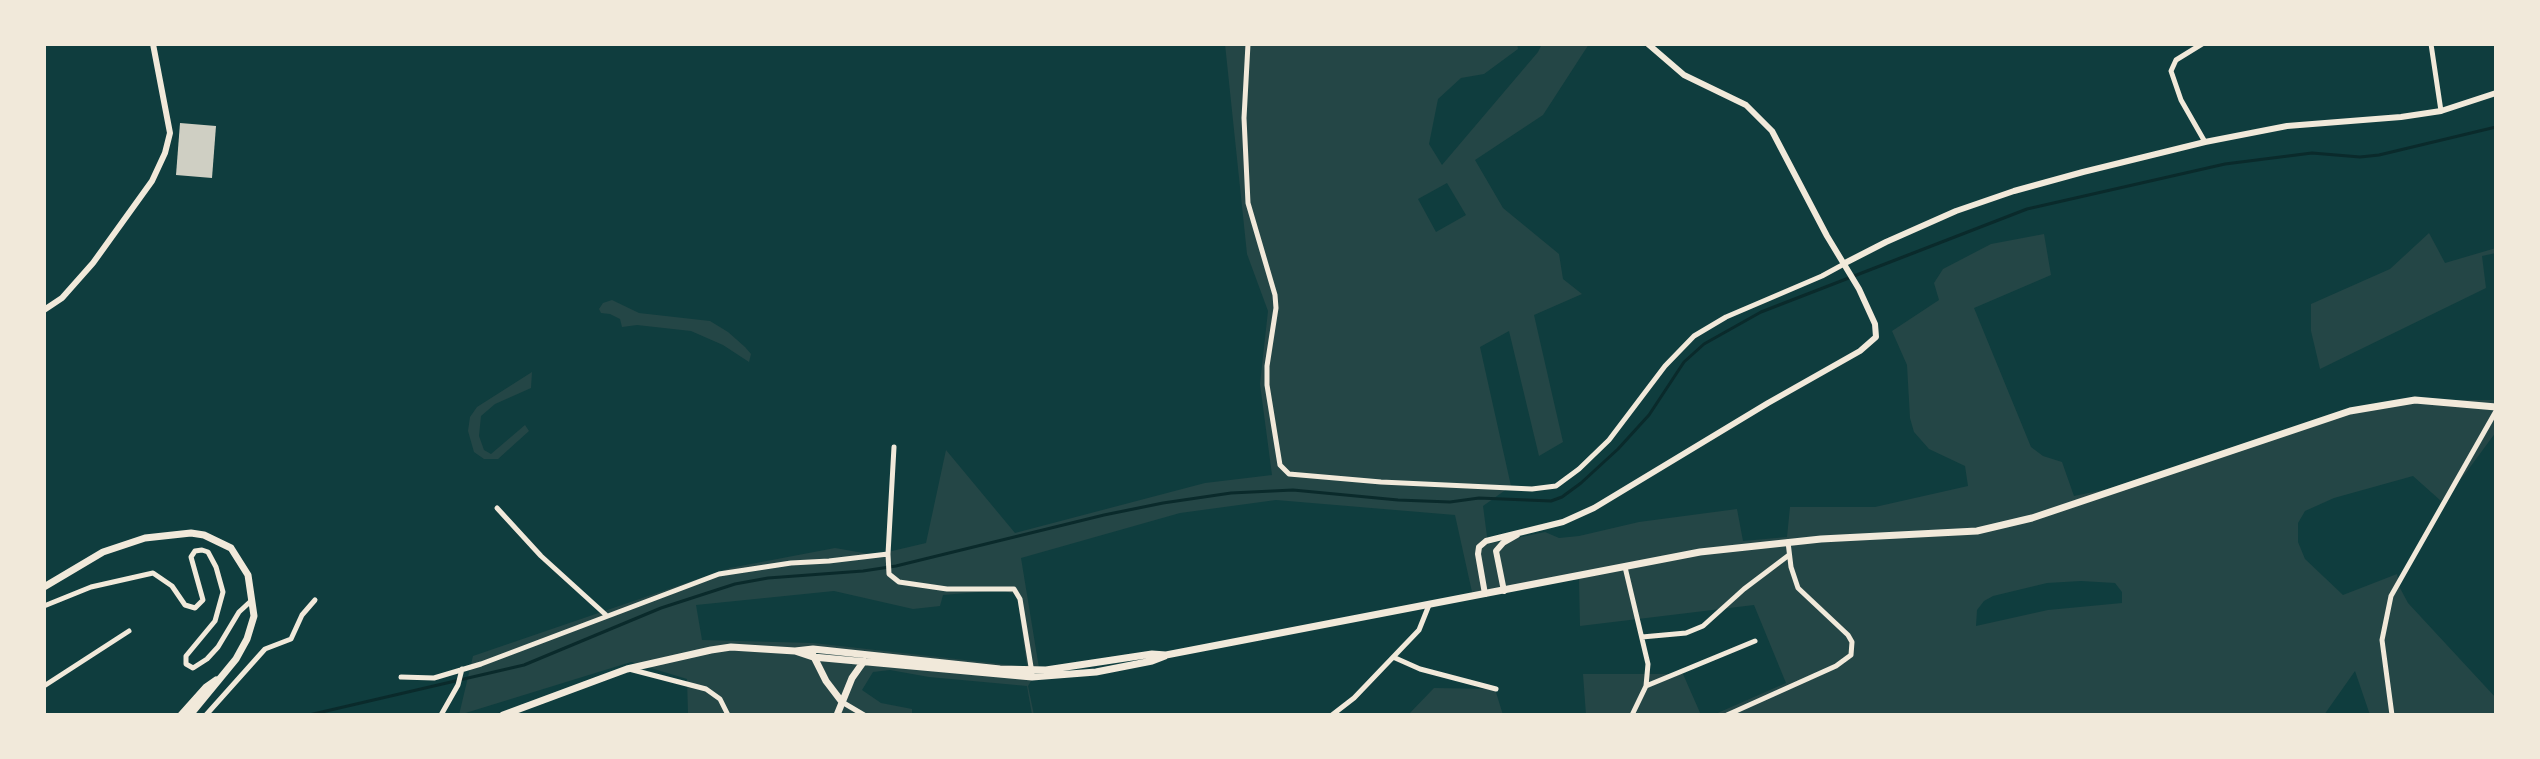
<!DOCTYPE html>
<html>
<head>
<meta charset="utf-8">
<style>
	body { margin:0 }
	#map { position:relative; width:2540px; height:759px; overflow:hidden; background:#0f3d3e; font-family:Signika,sans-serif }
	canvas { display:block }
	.frame { position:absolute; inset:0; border:46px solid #f1e9da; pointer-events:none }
</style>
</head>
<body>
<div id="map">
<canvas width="2540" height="759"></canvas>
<div class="frame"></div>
</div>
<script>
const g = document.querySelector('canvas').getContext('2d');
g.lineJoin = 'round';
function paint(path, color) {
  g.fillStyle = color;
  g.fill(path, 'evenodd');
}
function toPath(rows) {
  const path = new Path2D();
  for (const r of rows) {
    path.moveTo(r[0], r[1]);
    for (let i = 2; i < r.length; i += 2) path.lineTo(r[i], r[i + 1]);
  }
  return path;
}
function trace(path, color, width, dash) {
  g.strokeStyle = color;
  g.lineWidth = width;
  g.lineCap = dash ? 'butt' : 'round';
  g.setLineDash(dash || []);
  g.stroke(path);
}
paint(toPath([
	[1225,44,1517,44,1518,49,1484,74,1461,78,1438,99,1429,144,1442,165,1538,52,1542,44,1589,44,1543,115,1475,160,1503,208,1559,254,1563,279,1582,294,1534,315,1563,442,1539,456,1509,331,1480,347,1511,486,1483,506,1488,544,1545,532,1559,538,1579,536,1639,522,1737,509,1743,541,1787,537,1790,507,1875,507,1968,486,1965,466,1929,449,1914,432,1910,418,1907,365,1892,331,1939,300,1934,283,1943,269,1991,244,2044,234,2051,275,1974,308,2031,447,2043,456,2062,462,2074,496,2108,489,2335,413,2419,400,2496,400,2496,432,2465,474,2441,501,2413,476,2334,498,2305,511,2298,523,2298,542,2305,559,2343,595,2397,574,2400,588,2408,603,2496,698,2496,715,2370,715,2355,671,2324,715,1713,715,1786,683,1754,605,1580,626,1579,579,1472,592,1455,515,1276,500,1180,513,1021,558,1039,668,1028,686,1034,715,1032,715,1027,686,929,677,890,670,873,672,862,690,881,703,912,709,912,715,688,713,687,679,631,662,459,715,473,656,730,568,835,548,875,555,926,543,946,450,1015,533,1205,483,1272,475,1260,384,1268,311,1247,254],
	[1447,183,1466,215,1436,232,1418,199],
	[2081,581,2115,583,2122,592,2122,603,2048,610,1976,626,1977,610,1984,601,1993,596,2047,583],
	[1002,590,1017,595,1027,667,813,643,702,640,696,605,834,591,913,609,940,606,943,595],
	[2429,233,2445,263,2496,248,2496,253,2482,256,2486,288,2320,369,2311,331,2311,304,2390,269],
	[612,300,639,313,710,321,728,332,745,347,751,354,749,362,723,345,691,331,637,325,622,327,620,319,610,314,601,313,599,309,603,303],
	[532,372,531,388,495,404,481,416,479,436,484,450,491,454,525,425,529,431,498,459,484,459,474,452,468,431,470,417,477,407],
	[1583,674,1683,674,1701,715,1586,715],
	[1434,688,1495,689,1503,715,1408,715]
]), '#244646');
trace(toPath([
	[309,715,524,665,661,608,735,584,768,578,863,571,896,566,1104,515,1163,503,1231,493,1293,490,1398,500,1450,502,1479,498,1551,501,1562,497,1581,483,1618,449,1649,415,1684,362,1704,344,1761,312,2027,209,2225,164,2312,153,2360,157,2379,155,2496,127]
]), '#0a2a2b', 3);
paint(toPath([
	[180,123,216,126,212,178,176,175]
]), '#cfcfc3');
trace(toPath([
	[1248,44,1244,118,1248,203,1275,295,1276,308,1267,366,1267,385,1280,465,1289,474,1381,482,1532,489,1556,486,1579,469,1609,440,1665,366,1694,336,1726,317,1822,276,1844,264],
	[2202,44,2176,60,2171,71,2181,100,2205,142],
	[2431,44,2441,111],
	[894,447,888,554,889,574,899,582,947,589,1014,589,1020,599,1032,673],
	[497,508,541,556,606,615],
	[1625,567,1648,664,1646,686,1632,715],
	[44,606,91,587,153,573,172,586,185,605,195,608,203,600,191,557,195,551,202,550,208,552,216,567,223,592,215,621,186,656,186,664,193,668,207,659,218,647,239,612,252,600],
	[1642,637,1686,633,1703,626,1744,589,1789,555],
	[1393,657,1420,669,1496,689],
	[629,669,706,689,720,699,728,715],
	[401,677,434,678,481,664,719,574,791,563,829,561,888,554],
	[44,686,129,631],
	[1646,686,1755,641],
	[842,702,864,715],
	[206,715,265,649,291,639,302,615,315,600],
	[441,715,458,685,462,669],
	[1332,715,1354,698,1419,630,1429,605],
	[1727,715,1836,666,1851,655,1852,642,1848,635,1798,588,1791,567,1788,542],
	[2392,715,2382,640,2391,596,2496,411]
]), '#f1e9da', 5);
trace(toPath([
	[1845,263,1886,242,1956,211,2014,191,2083,172,2205,142,2287,126,2401,117,2441,111,2496,93],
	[44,310,62,298,93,263,152,181,165,153,170,133,153,44],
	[1504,591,1496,551,1503,543,1517,535],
	[1485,594,1478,554,1479,547,1486,541,1563,522,1594,508,1768,403,1860,351,1876,337,1875,324,1859,289,1827,236,1772,131,1746,105,1684,75,1648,44]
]), '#f1e9da', 6);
trace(toPath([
	[44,587,103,552,145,538,191,533,204,535,231,548,248,575,254,616,247,639,236,659,190,715],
	[795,651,813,657,1032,677,1096,672,1152,661,1165,656],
	[812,653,826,681,842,702],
	[181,715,206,687,216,680],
	[503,715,627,669,711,650,731,647,795,651,813,649,1000,669,1046,670,1152,654,1166,655,1700,552,1821,539,1977,531,2032,518,2350,411,2415,400,2496,407],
	[837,715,852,678,864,661]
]), '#f1e9da', 7);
</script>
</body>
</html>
